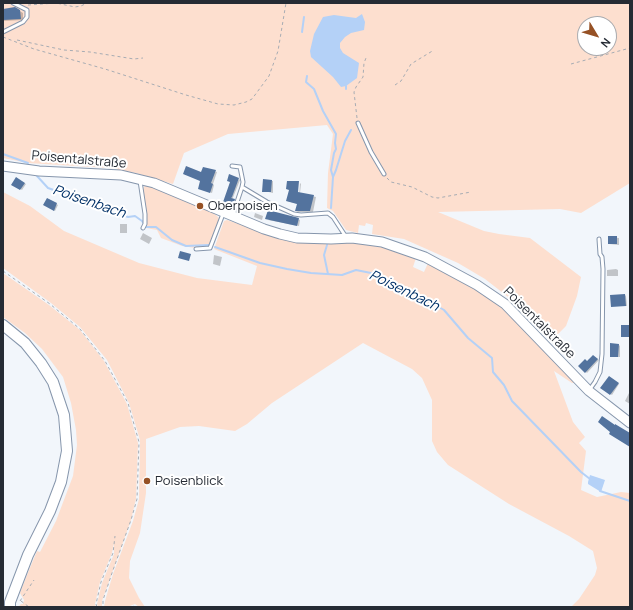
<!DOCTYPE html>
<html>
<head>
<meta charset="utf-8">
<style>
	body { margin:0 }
	#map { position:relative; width:633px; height:610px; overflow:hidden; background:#f2f6fb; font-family:Manrope,sans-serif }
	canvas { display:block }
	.frame { position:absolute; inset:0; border:4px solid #252b34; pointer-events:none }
	.north { position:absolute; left:577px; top:16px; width:40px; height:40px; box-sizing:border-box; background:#fff; border:1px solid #a8aaae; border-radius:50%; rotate:128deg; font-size:11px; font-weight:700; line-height:16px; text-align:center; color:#252b34 }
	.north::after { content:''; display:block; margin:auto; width:14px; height:18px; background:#965125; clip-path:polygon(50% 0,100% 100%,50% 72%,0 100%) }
</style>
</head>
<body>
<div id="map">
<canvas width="633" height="610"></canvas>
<div class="frame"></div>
<div class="north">N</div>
</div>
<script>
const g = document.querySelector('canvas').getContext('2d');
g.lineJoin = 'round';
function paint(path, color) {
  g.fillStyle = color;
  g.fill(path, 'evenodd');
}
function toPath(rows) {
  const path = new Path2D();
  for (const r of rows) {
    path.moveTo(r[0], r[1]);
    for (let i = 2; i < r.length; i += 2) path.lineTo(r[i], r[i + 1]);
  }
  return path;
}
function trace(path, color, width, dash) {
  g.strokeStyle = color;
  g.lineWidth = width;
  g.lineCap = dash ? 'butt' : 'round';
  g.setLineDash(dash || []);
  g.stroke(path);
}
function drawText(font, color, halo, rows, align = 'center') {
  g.font = font + ' Manrope,sans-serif';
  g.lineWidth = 4;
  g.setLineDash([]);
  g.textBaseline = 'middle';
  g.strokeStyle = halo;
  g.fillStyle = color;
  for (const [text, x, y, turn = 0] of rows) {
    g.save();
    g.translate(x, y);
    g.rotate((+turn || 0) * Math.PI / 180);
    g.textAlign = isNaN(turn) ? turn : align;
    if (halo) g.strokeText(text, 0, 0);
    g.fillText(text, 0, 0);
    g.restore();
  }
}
paint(toPath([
	[3,3,630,3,630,183,581,213,560,209,438,212,484,231,499,234,530,238,581,277,577,296,566,326,553,339,512,300,485,279,458,263,404,239,372,234,373,225,366,223,365,226,359,225,358,233,346,230,333,211,327,208,328,173,333,134,327,125,228,134,184,153,173,184,136,173,109,168,28,163,3,158],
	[585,24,609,24,609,48,585,48],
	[145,185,152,186,195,203,200,209,207,209,216,215,219,218,214,239,211,244,209,244,208,247,195,248,182,246,161,238,157,230,146,228,147,218,143,189],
	[3,192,30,206,64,231,139,263,197,278,252,285,257,266,214,249,224,221,227,220,283,239,305,243,346,242,389,248,416,258,413,267,424,272,428,263,465,281,504,308,576,383,572,383,554,371,573,422,585,437,579,443,586,451,581,490,597,497,621,492,630,493,630,607,571,607,579,599,595,575,597,568,593,551,569,536,509,504,448,465,437,452,432,441,432,400,422,378,412,369,363,343,272,403,247,424,235,431,199,426,180,427,146,439,146,493,140,533,130,561,129,578,139,598,145,607,139,607,135,604,127,607,104,607,105,601,113,574,133,521,139,499,140,440,129,403,107,360,80,327,51,303,3,268],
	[3,273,49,305,80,330,104,361,127,404,138,443,136,499,131,520,102,601,102,607,98,607,97,604,102,583,114,554,114,543,112,553,100,582,95,604,96,607,18,607,21,604,23,604,24,600,20,593,27,575,37,551,40,552,56,521,73,476,77,445,76,430,71,403,63,377,42,349,25,333,3,317]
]), '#fddfcf');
paint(toPath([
	[362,14,365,22,364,30,351,33,345,37,340,43,340,48,343,53,359,63,357,78,346,86,341,87,333,77,311,57,310,51,314,34,323,17,334,15,356,18],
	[590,475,605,480,601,492,588,484,588,482]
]), '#b4d1f7');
paint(toPath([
	[15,8,23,13,23,20,3,21,3,10],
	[204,168,217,172,213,184,214,185,212,193,200,189],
	[16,178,26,184,22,190,13,184],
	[239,179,240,180,232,200,236,201,233,209,223,204],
	[272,181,273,181,273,193,264,191],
	[300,183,301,184,300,193,316,197,313,212,298,212,296,211,298,204,287,201,299,197],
	[48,199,58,205,55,211,45,205],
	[241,202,245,203,244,206,240,205],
	[255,213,263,216,262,220,254,217],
	[298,219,300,220,299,226,268,220],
	[120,224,127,224,127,233,120,233],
	[143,233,152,238,149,244,140,239],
	[609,237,619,238,619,245,609,244],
	[214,255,222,257,220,266,213,264],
	[616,269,618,270,618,276,607,276,607,270],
	[625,295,626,296,627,306,612,306],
	[619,345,620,346,620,357,612,357,611,356],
	[595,357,599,360,587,373,586,372,588,362],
	[609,377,619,384,612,395,602,388],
	[629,393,630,393,630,404,625,401]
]), '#0003');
trace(toPath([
	[302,32,304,17],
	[307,76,306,82,314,89,323,111,336,134,335,143,336,149,334,153,331,170,333,177],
	[346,86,346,89],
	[3,154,28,163],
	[37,176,48,188,68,195,86,204,108,210,128,217,135,216,142,221,146,227,156,227,172,240,186,246,209,245],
	[331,208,333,177,336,170,345,141,351,130],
	[327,245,324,255,328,274],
	[215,247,260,263,287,269,311,273,342,275,356,270,371,273,411,291,444,310,468,338,492,358,493,372,504,385,512,401,581,472,590,479],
	[600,491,630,501]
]), '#b4d1f7', 2);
paint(toPath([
	[15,7,20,10,21,19,3,20,3,9],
	[186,166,201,172,203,167,216,170,211,183,213,184,210,193,198,189,200,181,183,174],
	[229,174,239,178,232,197,231,198,235,199,232,209,222,205,230,182,227,181],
	[16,177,25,183,20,190,11,185],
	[263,179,272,180,271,192,262,192],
	[287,181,299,181,298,192,314,195,310,211,295,211,297,204,286,201,289,190,286,189],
	[47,198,57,203,54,211,43,205],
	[268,210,299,218,297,226,265,219],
	[608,236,617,236,617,244,608,244],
	[180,251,191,254,189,261,178,258],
	[625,294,626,306,611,307,610,295],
	[621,325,630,325,630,337,621,337],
	[610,343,619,344,618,357,610,357],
	[593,355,598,359,585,373,578,366,585,359,587,361],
	[609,376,619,383,610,395,600,388],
	[602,416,615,425,615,424,630,433,630,447,609,434,610,432,598,422]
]), '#53739e');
const service = toPath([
	[3,32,23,22,27,17,27,10,13,3],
	[358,123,371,152,384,174],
	[232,166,240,167,243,182,242,187,267,202,294,214,301,215,328,213,333,217,346,237],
	[140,181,145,214,145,224,143,228],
	[233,214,242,187],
	[196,249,210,248,223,214],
	[590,389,595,382,600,372,602,354,603,269,602,257,600,254,599,239]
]);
const secondary = toPath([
	[3,166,39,171,121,175,154,183,264,229,280,234,297,238,331,239,352,238,382,242,425,257,477,285,505,304,589,391,630,423]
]);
const primary = toPath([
	[3,325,25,343,41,363,53,382,64,415,67,451,61,482,50,511,28,555,10,602,10,607]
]);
trace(service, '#8696ac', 5);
trace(secondary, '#8696ac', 11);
trace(primary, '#8696ac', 12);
trace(toPath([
	[28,5,56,3,75,7,81,6,87,3],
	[3,37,34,49,105,69,186,95,218,104,234,105,246,102,252,99,269,76,278,51,286,3],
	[17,40,64,50,90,52,134,59,143,58],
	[571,64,630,48],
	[395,85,401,81,411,64,434,50],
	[357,118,354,92,356,87,363,77,364,63,366,58],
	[387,178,391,182,412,187,432,197,438,198,471,192],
	[3,271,50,304,80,329,105,361,128,403,139,442,137,499,131,520,112,573,103,600,103,607],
	[20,601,34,580],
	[21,601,29,607],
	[97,607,96,604,101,582,113,553,115,536],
	[131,607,135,606,136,607]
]), '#a7acb3', 1, [3, 3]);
trace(service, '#fff', 3);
trace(secondary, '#fff', 9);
trace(primary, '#fff', 10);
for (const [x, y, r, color] of [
	[200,206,4,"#965125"],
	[147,481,4,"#965125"]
]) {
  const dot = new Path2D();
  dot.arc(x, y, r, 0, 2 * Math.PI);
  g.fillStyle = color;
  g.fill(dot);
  trace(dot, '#fff', 1.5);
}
drawText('13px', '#252b34', '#fff', [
	["Poisentalstraße",79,160,5],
	["Poisentalstraße",539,323,45]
]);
drawText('13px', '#252b34', '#fff', [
	["Oberpoisen",208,206],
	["Poisenblick",155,481]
], 'left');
drawText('italic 14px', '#013067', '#fff', [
	["Poisenbach",89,202,19],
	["Poisenbach",404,291,26]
]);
</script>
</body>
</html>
